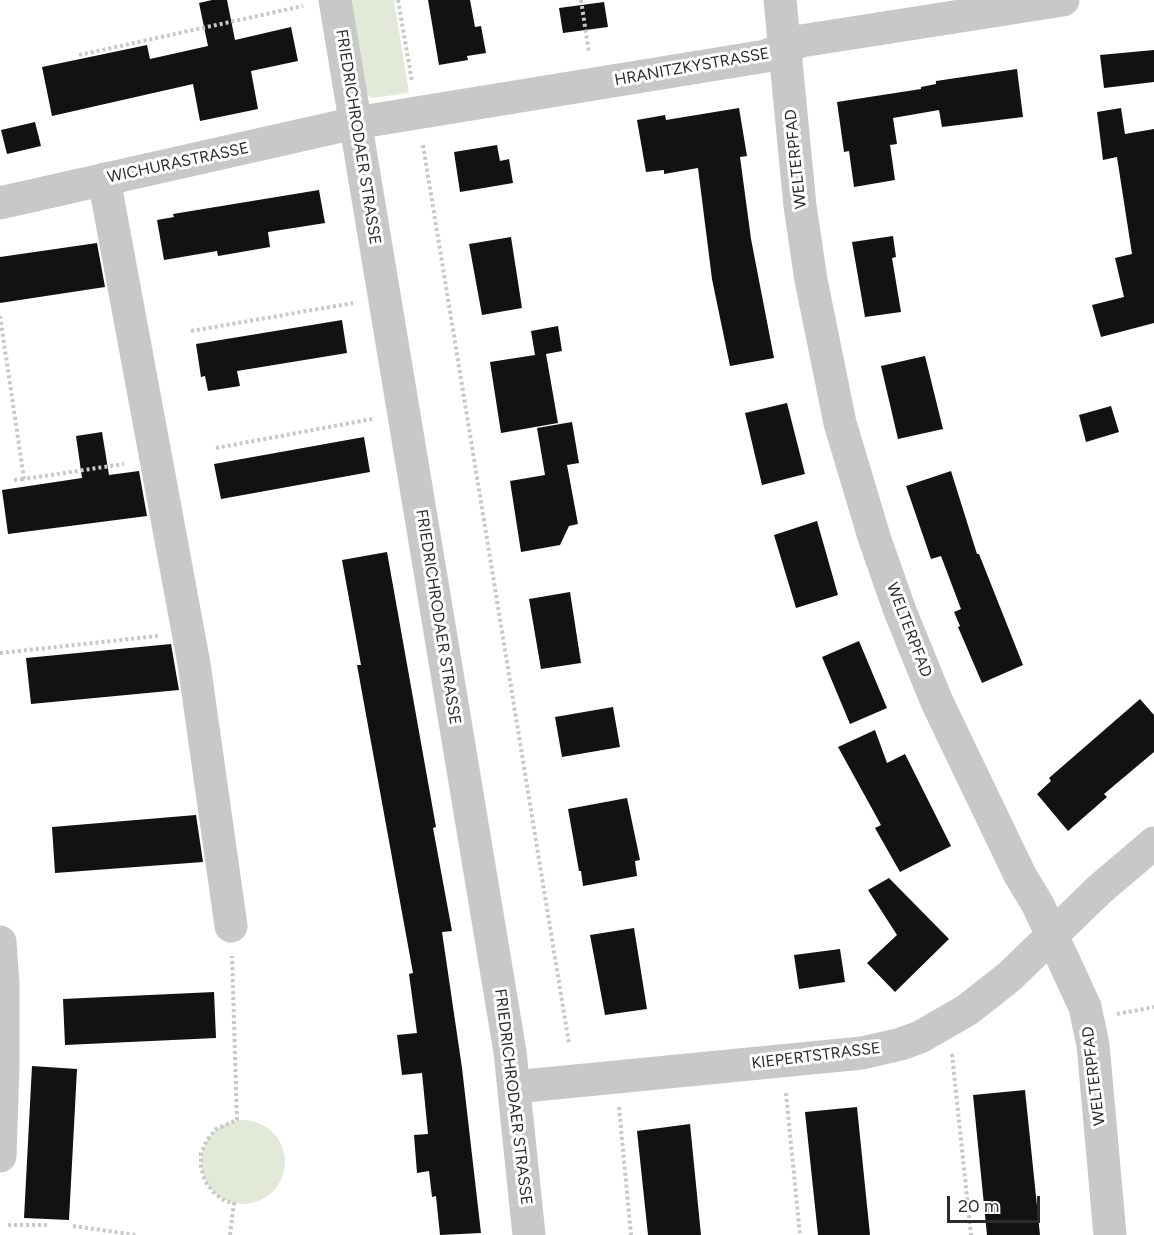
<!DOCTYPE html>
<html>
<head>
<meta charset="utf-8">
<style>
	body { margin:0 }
	#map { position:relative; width:1154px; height:1235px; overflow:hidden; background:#fff; font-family:Figtree,sans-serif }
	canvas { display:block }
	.scale { position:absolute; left:947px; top:1196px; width:93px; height:27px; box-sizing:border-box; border:3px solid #2b2b2b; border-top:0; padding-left:8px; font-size:18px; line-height:21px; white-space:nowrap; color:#2b2b2b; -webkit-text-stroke:4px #fff; paint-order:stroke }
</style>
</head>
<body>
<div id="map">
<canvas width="1154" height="1235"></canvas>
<div class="scale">20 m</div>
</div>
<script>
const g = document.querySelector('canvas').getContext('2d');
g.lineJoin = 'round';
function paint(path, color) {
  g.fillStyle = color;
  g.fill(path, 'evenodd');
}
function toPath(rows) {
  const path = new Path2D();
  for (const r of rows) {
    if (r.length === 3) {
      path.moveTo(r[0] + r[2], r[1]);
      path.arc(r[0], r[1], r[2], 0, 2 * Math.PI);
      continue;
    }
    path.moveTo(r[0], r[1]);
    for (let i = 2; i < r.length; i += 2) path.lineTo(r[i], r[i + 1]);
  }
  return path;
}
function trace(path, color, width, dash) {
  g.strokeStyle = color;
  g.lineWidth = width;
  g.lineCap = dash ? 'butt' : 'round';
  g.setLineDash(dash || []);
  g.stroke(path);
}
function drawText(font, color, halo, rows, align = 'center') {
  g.font = font + ' Figtree,sans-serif';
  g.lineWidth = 6;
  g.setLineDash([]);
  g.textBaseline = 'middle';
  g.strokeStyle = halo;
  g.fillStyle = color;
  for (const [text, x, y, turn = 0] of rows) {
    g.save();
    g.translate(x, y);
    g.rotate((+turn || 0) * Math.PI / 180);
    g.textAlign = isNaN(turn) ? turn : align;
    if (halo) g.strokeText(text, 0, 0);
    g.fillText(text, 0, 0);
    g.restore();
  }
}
paint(toPath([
	[346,0,394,0,409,93,372,98,366,94],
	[243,1162,42]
]), '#e2e9d9');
paint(toPath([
	[212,0,227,0,235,40,291,27,298,61,251,71,258,109,200,121,193,84,52,116,42,67,147,45,150,59,208,46,199,3],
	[428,0,470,0,475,27,481,26,486,53,467,56,468,60,439,65],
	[604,2,608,27,563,33,559,8],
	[1154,50,1154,82,1104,88,1100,55],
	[1017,69,1023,117,942,127,939,110,893,118,897,144,890,145,895,180,854,187,849,151,844,152,837,102,921,89,921,87,936,84,936,81],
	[739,108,747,156,740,157,751,239,774,358,730,366,712,279,698,168,664,174,664,170,646,172,637,120,665,115,666,120],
	[1121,108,1125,134,1154,129,1154,323,1101,337,1092,305,1124,297,1115,258,1132,254,1117,157,1103,160,1097,112],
	[35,122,41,146,7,154,1,130],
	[497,145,500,161,509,159,513,183,460,192,454,152],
	[319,190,325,223,268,232,270,247,218,256,217,251,164,260,157,220,174,217,173,214],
	[893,236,896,257,892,258,901,312,865,317,852,242],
	[511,237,522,308,482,315,469,244],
	[97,243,105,287,0,303,0,257],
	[342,320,347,353,237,371,240,386,208,391,205,376,201,377,196,344],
	[558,326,562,351,546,354,558,423,501,433,490,362,535,355,531,331],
	[925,356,943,429,898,439,881,366],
	[787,403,805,474,762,485,745,413],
	[1111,406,1119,432,1086,442,1079,415],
	[572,422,579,463,567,465,578,524,569,526,560,545,521,552,510,481,545,475,537,428],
	[102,432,109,475,139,471,147,516,8,534,2,490,82,478,76,436],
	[364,437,370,472,221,499,214,464],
	[951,471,977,554,979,554,1023,665,982,683,958,627,960,626,954,612,961,609,941,556,931,559,906,486],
	[817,521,838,595,796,608,774,535],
	[387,552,436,827,433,828,452,931,442,932,462,1068,481,1233,440,1235,436,1196,432,1197,429,1171,417,1173,414,1135,428,1134,422,1073,402,1075,397,1035,417,1033,409,974,413,973,357,665,361,665,342,560],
	[570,592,581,663,541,669,529,599],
	[859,641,887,708,850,724,822,657],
	[171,644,179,690,31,704,26,658],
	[1140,699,1154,715,1154,752,1104,794,1107,797,1068,831,1037,794,1051,781,1049,778],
	[613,707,620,747,562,757,555,717],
	[875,730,887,763,905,754,951,846,900,872,875,828,881,825,838,747],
	[627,798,640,860,635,861,637,876,583,886,581,871,579,871,568,809],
	[196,815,203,862,55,873,52,827],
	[889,878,949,939,895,992,867,963,897,935,868,890],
	[634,928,647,1009,605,1015,590,935],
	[840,949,845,982,799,989,794,955],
	[214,992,216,1038,65,1045,63,999],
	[32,1066,77,1069,69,1220,24,1218],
	[1025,1090,1040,1235,987,1235,973,1095],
	[857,1107,870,1235,818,1235,805,1112],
	[690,1124,701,1235,648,1235,637,1131]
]), '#121212');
trace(toPath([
	[398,0,412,82],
	[581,0,589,53],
	[79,55,303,6],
	[423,145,569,1044],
	[0,316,24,479,124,464],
	[191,331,353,303],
	[216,448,372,419],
	[14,480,24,479],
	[0,653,158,636],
	[1117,1014,1154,1007],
	[952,1054,971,1235],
	[786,1093,800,1235],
	[619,1107,631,1235],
	[8,1225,48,1225],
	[73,1226,136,1235],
	[230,1235,234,1203,225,1201,213,1192,205,1181,201,1167,201,1153,207,1140,216,1129,237,1120,232,956]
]), '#c8c8c8', 4, [3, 3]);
trace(toPath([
	[335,0,510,1052,529,1235],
	[780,0,800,206,811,280,840,423,875,540,900,611,937,702,1020,875,1038,905,1085,1007,1093,1045,1110,1235],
	[104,179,194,664,231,926],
	[0,203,355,123,766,56,801,41,1063,0],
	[0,942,3,983,3,1067,0,1156],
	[514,1087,862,1053,901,1044,920,1037,967,1010,1009,977,1100,889,1154,843]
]), '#c8c8c8', 33);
drawText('16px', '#2b2b2b', '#fff', [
	["HRANITZKYSTRASSE",692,67,-10],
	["FRIEDRICHRODAER STRASSE",358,137,81],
	["WELTERPFAD",796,159,-96],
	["WICHURASTRASSE",178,163,-12],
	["FRIEDRICHRODAER STRASSE",438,617,81],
	["WELTERPFAD",909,630,69],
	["KIEPERTSTRASSE",816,1056,-7],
	["WELTERPFAD",1094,1076,-97],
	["FRIEDRICHRODAER STRASSE",513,1097,83]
]);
</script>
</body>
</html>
